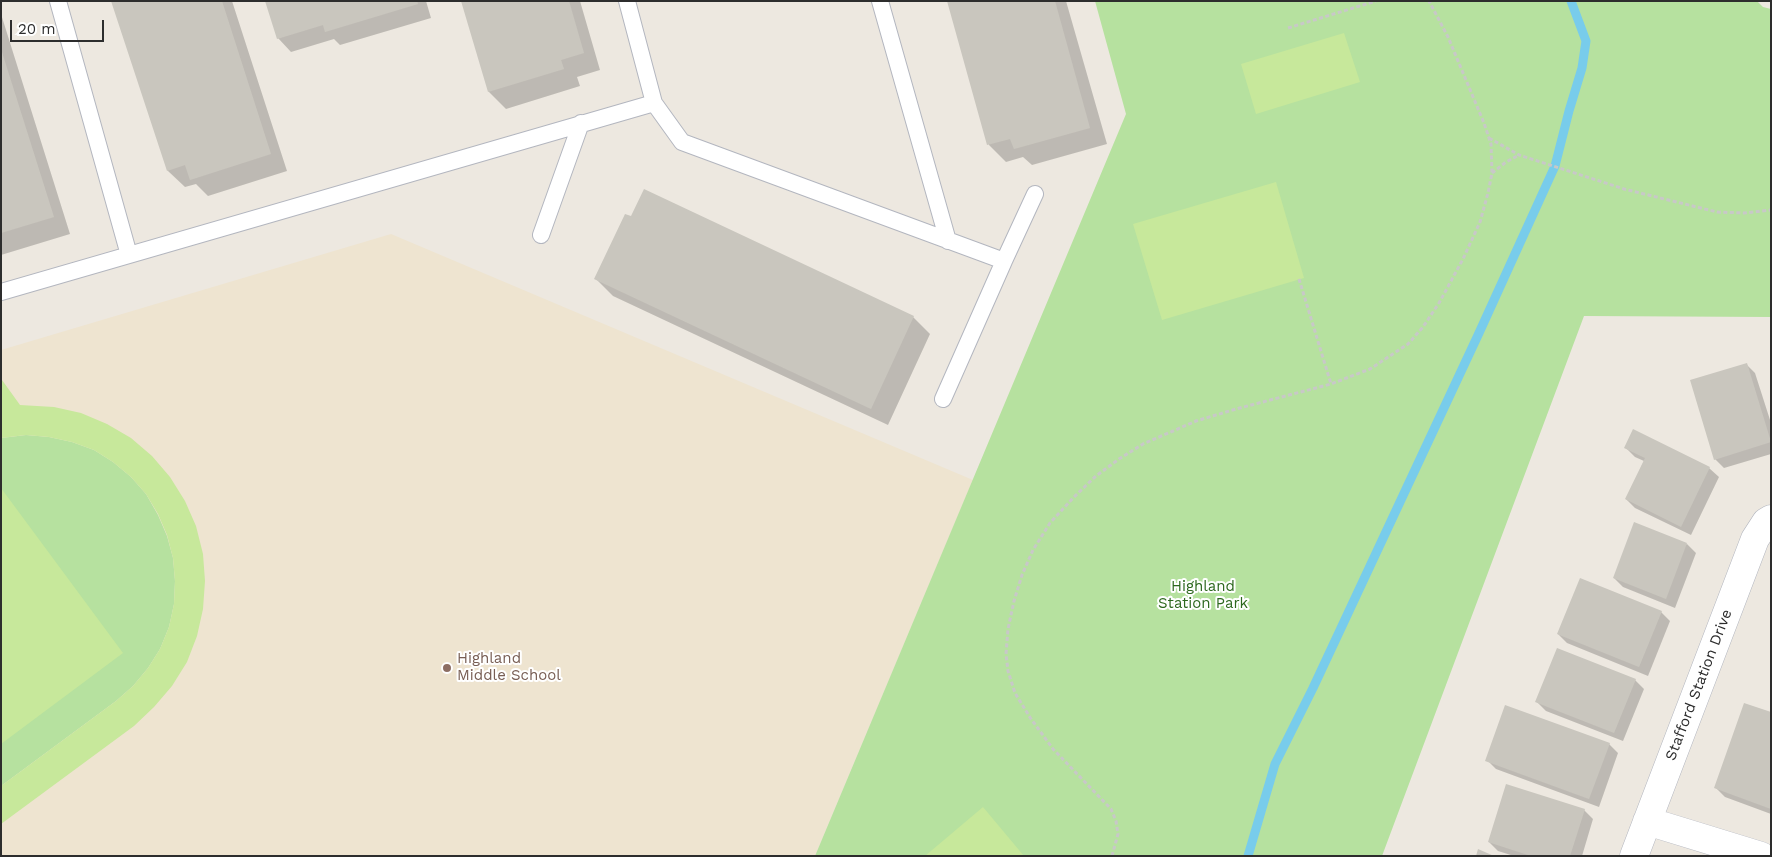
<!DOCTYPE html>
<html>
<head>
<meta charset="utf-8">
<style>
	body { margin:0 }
	#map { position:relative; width:1772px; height:857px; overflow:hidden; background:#ede8e0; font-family:"Work Sans",sans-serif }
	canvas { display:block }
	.frame { position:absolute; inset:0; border:2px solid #2d2d2d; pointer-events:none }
	.scale { position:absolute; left:10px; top:20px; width:94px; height:22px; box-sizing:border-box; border:2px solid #2d2d2d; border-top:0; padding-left:6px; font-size:15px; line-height:18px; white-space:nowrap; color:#2d2d2d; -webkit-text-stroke:4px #fff; paint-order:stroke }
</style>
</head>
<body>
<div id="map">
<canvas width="1772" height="857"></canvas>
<div class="frame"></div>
<div class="scale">20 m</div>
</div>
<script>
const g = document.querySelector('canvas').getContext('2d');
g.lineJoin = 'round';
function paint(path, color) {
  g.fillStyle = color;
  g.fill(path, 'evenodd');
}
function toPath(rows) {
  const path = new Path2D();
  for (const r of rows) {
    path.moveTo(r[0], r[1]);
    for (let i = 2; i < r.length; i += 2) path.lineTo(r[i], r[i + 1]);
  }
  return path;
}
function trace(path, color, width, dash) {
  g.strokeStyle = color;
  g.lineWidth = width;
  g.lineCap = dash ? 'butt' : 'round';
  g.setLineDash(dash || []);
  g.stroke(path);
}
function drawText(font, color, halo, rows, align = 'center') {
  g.font = font + ' "Work Sans",sans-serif';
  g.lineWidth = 4;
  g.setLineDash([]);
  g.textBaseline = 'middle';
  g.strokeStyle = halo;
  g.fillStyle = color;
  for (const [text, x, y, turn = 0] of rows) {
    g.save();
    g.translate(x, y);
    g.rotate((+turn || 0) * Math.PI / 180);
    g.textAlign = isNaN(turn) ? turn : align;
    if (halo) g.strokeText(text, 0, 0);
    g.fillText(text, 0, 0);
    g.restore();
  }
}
paint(toPath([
	[391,234,973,480,815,856,1,856,1,350]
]), '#eee4d0');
paint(toPath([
	[1095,1,1757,1,1763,7,1771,9,1771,317,1584,316,1382,856,815,856,1126,114],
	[26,435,49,437,72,442,94,450,113,462,131,477,146,494,158,515,167,536,173,558,175,581,174,604,169,627,160,649,148,668,133,686,116,701,1,786,1,438]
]), '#b6e19f');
paint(toPath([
	[1344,33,1360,82,1256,114,1241,64],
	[1276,182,1304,278,1162,320,1133,224],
	[2,380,20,405,54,407,81,413,107,424,131,438,152,456,170,477,185,501,196,526,203,554,205,581,203,609,197,636,187,662,172,686,154,707,134,726,1,824,1,786,116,701,133,686,148,668,160,649,169,627,174,604,175,581,173,558,167,535,158,514,146,494,131,477,113,462,94,450,72,442,49,437,26,435,1,438],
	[1,488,123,653,1,744],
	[983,807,1024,856,925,856]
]), '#c7e89b');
paint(toPath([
	[113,1,232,1,287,171,208,196,196,184,185,187,168,171],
	[267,1,426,1,431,18,340,45,334,39,291,52,278,38],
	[462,1,580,1,600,70,577,77,580,86,506,109,489,92],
	[948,1,1066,1,1107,144,1032,165,1023,157,1006,162,989,145],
	[1,14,70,234,1,255],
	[596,279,913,317,930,334,888,425,613,296],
	[1746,364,1755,373,1771,423,1771,454,1724,468,1715,459],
	[1626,448,1709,468,1719,477,1691,535,1635,508,1626,499,1644,461,1635,457],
	[1687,544,1696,553,1675,608,1623,587,1614,578],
	[1661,612,1670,621,1648,676,1567,643,1558,634],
	[1635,680,1644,689,1623,741,1546,711,1537,702],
	[1771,714,1771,814,1725,797,1716,788],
	[1609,744,1618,753,1599,807,1496,769,1487,760],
	[1584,810,1593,819,1582,856,1514,856,1498,851,1489,842]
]), '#0003');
trace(toPath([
	[1248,856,1275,764,1313,688,1479,333,1555,166,1569,111,1582,68,1586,41,1571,1]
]), '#78cceb', 9);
paint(toPath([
	[111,1,222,1,271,154,190,180,185,165,167,171],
	[265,1,417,1,418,4,325,32,323,25,277,39],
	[461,1,569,1,584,53,561,60,564,69,488,92],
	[947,1,1055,1,1090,128,1014,149,1010,139,987,145],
	[1,49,54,217,1,233],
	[644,189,914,316,871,409,594,279,625,214,631,216],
	[1747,363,1771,442,1714,460,1690,380],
	[1633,429,1710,467,1681,527,1625,499,1645,458,1624,448],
	[1634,522,1687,543,1666,599,1613,578],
	[1580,578,1662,611,1639,667,1557,634],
	[1557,648,1636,679,1614,733,1535,702],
	[1744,703,1771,712,1771,809,1714,788],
	[1505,705,1610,743,1589,799,1485,761],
	[1506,784,1585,809,1570,856,1531,856,1488,842],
	[1478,849,1494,856,1476,856]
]), '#c9c6be');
const lane = toPath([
	[58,1,129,255],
	[880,1,948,241],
	[654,103,682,142,1004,261,943,399],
	[541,235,581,123],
	[1004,261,1035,194],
	[1,292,654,103,627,1]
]);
const street = toPath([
	[1647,821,1761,856],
	[1634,856,1755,539,1766,522,1771,519]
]);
trace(lane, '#b3b6bf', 18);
trace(street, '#b3b6bf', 29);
trace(toPath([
	[1288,28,1376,1],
	[1489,138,1519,155,1624,189,1717,212,1744,213,1771,210],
	[1492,173,1506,162,1519,155],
	[1299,279,1331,384],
	[1112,856,1118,834,1116,821,1111,809,1053,749,1031,719,1015,693,1008,671,1006,654,1008,629,1014,601,1022,575,1033,550,1050,523,1073,498,1096,476,1119,459,1143,444,1196,421,1236,409,1331,384,1370,369,1408,344,1423,327,1439,303,1463,259,1480,222,1488,193,1492,173,1491,144,1484,123,1448,37,1429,1]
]), '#c8c8c8', 3, [4, 2.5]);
trace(lane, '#fff', 16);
trace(street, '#fff', 28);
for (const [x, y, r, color] of [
	[447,668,5,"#8d6e63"]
]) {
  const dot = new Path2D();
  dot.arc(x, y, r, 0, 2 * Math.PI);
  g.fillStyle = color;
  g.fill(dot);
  trace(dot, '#fff', 2);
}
drawText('15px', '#2d681e', '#fff', [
	["Highland",1203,587],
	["Station Park",1203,604]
]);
drawText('15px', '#785e54', '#fff', [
	["Highland",457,659],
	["Middle School",457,676]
], 'left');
drawText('15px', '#2d2d2d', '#fff', [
	["Stafford Station Drive",1699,685,-69]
]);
</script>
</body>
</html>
